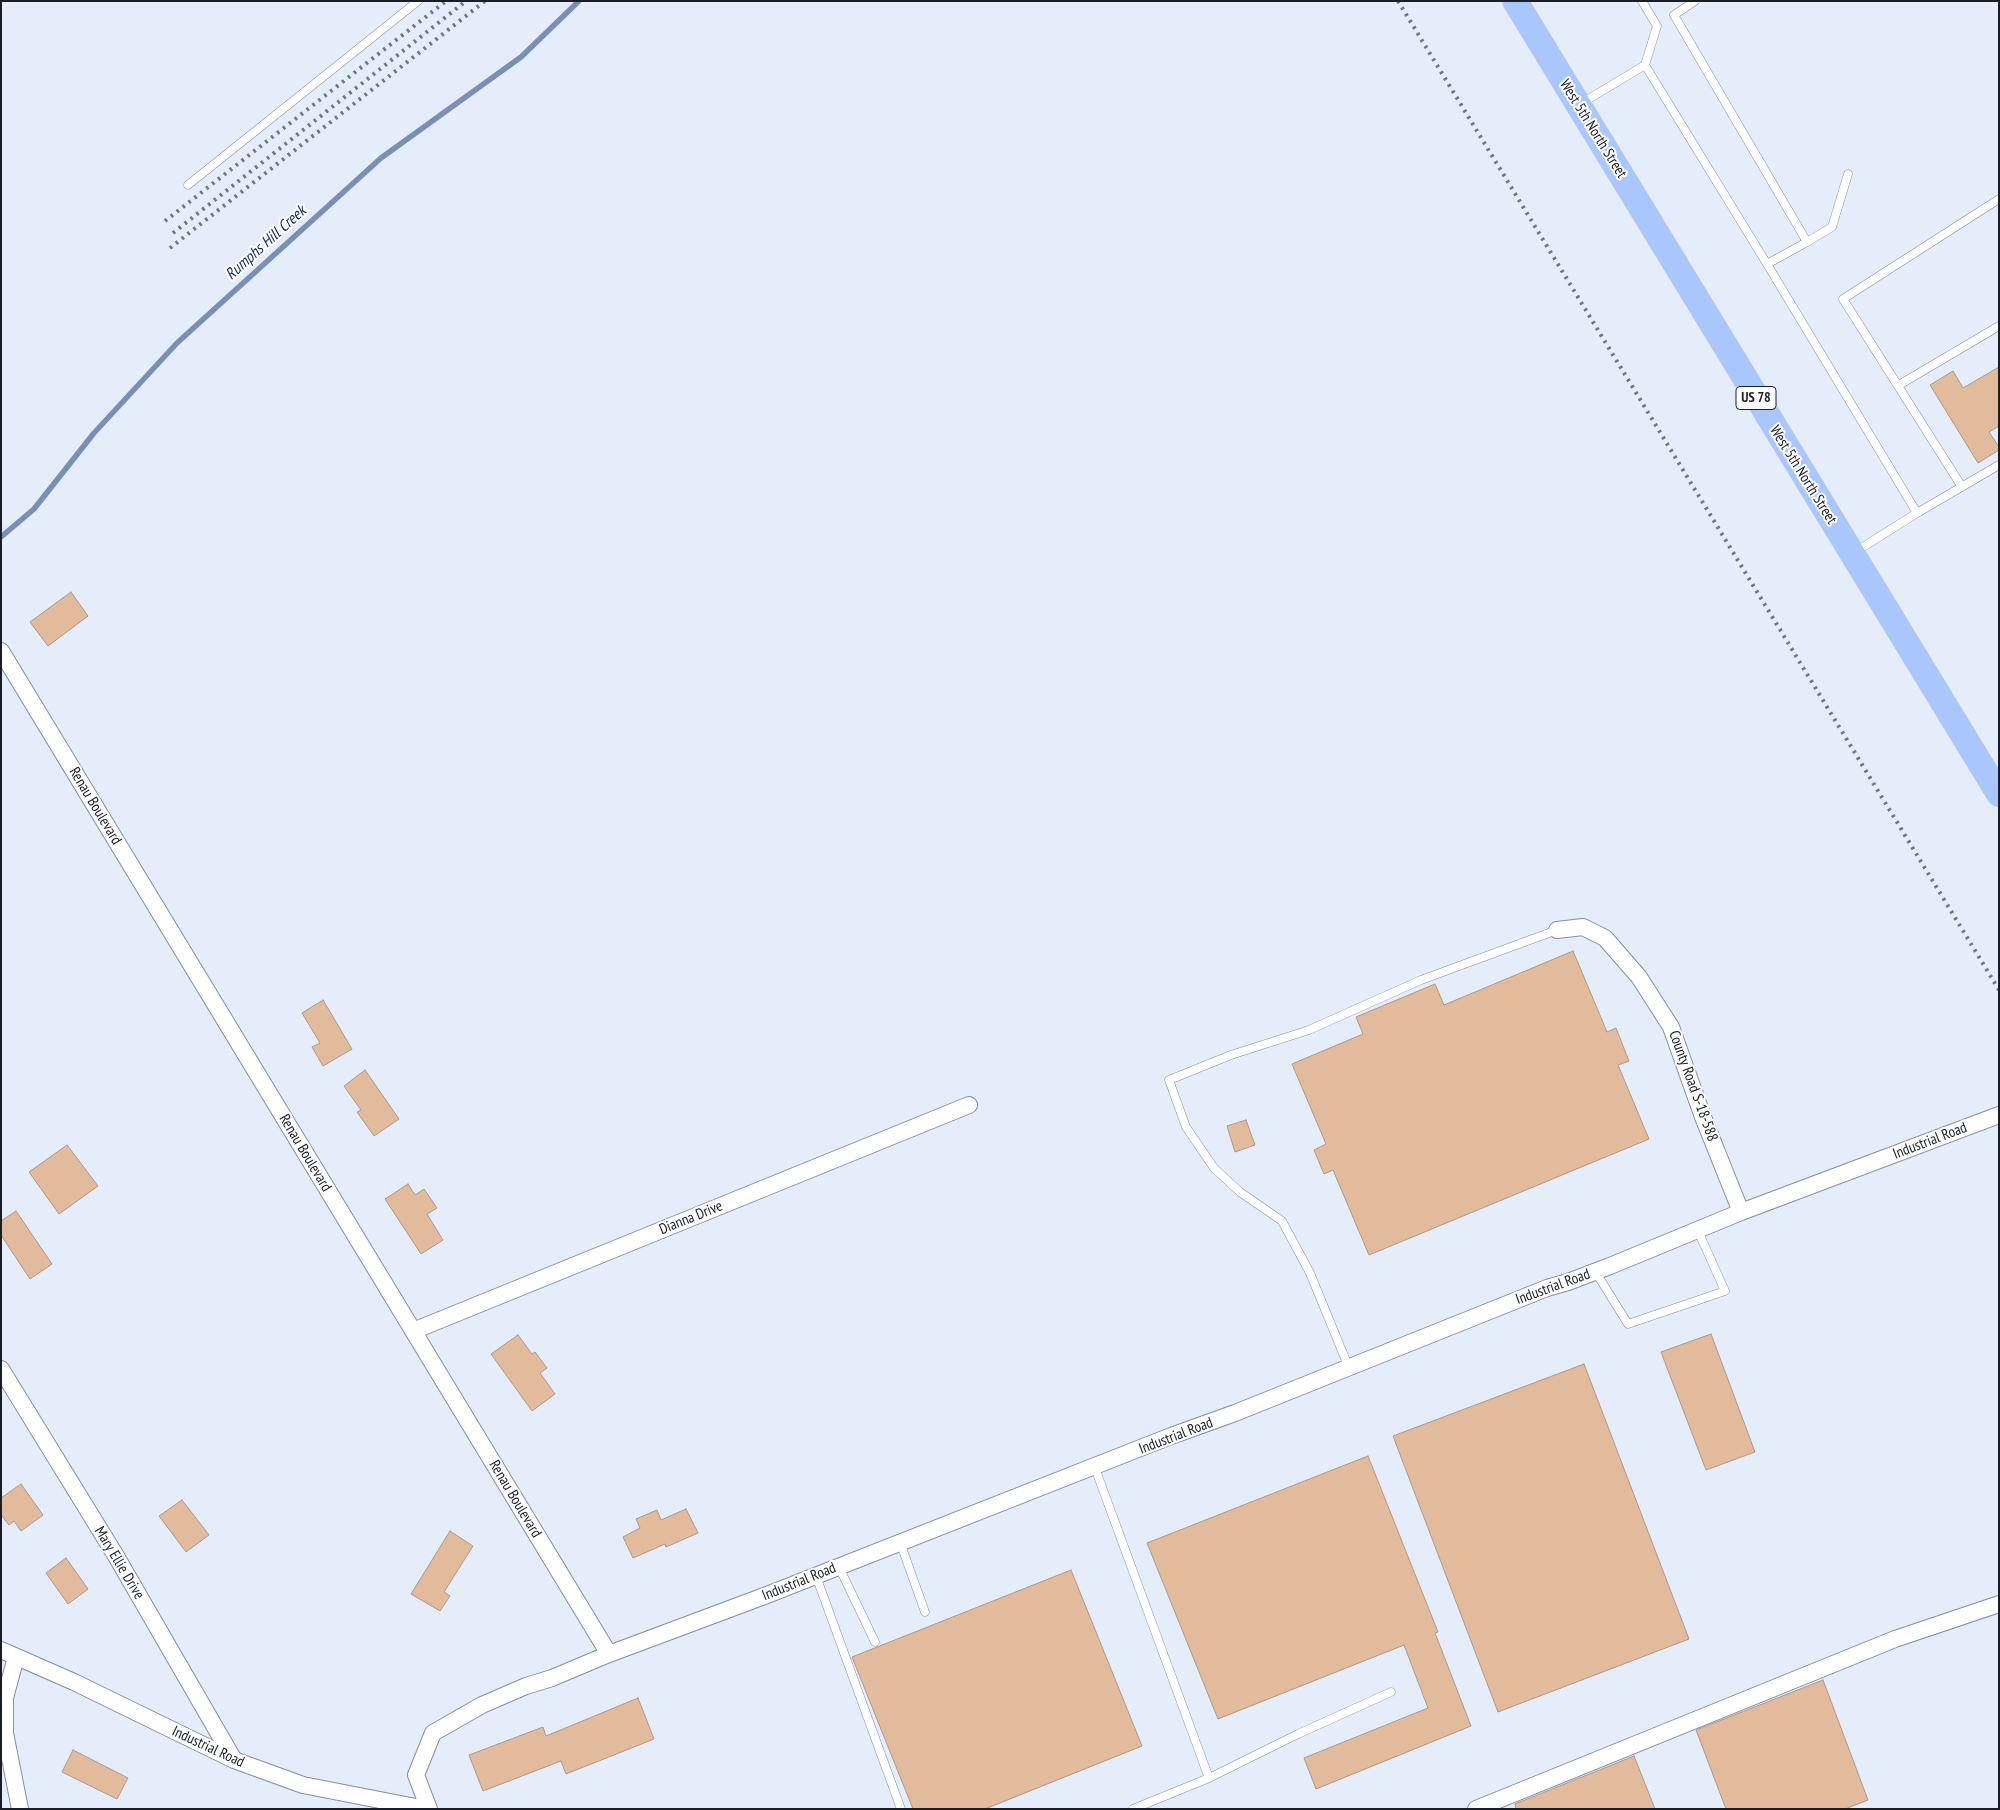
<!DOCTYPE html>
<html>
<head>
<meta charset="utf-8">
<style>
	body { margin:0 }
	#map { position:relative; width:2000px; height:1810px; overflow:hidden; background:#e5edfb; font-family:"PT Sans Narrow",sans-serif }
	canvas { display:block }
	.frame { position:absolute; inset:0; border:2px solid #181d26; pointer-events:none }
</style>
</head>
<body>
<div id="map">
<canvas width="2000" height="1810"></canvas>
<div class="frame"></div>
</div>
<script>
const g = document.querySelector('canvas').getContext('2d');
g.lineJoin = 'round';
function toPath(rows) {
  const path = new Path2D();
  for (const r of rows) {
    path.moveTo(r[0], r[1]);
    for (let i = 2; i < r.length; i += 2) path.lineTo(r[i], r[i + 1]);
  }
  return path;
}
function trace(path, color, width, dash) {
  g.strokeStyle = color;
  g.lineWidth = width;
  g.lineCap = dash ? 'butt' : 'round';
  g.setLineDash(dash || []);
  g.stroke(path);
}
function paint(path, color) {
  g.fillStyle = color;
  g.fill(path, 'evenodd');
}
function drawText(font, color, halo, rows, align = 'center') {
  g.font = font + ' "PT Sans Narrow",sans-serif';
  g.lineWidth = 4;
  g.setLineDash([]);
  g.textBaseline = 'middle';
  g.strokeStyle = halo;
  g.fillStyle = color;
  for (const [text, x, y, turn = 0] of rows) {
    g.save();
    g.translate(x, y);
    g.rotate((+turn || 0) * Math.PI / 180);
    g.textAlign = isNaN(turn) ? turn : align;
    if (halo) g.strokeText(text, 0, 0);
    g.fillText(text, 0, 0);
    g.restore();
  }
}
trace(toPath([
	[1,537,34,509,94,433,177,343,381,158,521,57,579,1]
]), '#7a8fb5', 5.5);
const building = toPath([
	[1999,367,1999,426,1989,432,1999,447,1999,450,1978,463,1930,385,1953,371,1963,388,1999,367],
	[71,592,88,616,48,646,30,622,71,592],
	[1573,951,1607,1032,1616,1028,1629,1061,1618,1065,1649,1139,1369,1255,1333,1170,1324,1174,1314,1150,1326,1144,1292,1064,1363,1034,1356,1017,1435,984,1444,1005,1573,951],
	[323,1000,352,1049,323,1066,312,1047,320,1043,302,1013,323,1000],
	[365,1070,399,1119,374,1136,357,1112,361,1110,344,1086,365,1070],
	[1246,1120,1255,1145,1235,1152,1227,1126,1246,1120],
	[67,1145,98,1186,59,1214,29,1172,67,1145],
	[408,1184,415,1195,424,1189,437,1208,427,1214,443,1240,421,1254,385,1199,408,1184],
	[16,1211,52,1264,30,1279,1,1235,1,1221,16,1211],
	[1711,1334,1755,1452,1706,1470,1661,1352,1711,1334],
	[518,1335,532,1354,535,1352,547,1368,540,1373,555,1394,532,1411,491,1354,518,1335],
	[1584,1364,1689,1639,1498,1712,1393,1436,1584,1364],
	[1368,1456,1438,1632,1435,1633,1471,1726,1316,1789,1304,1758,1428,1708,1404,1645,1218,1719,1147,1543,1368,1456],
	[21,1484,43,1515,21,1531,14,1521,9,1525,1,1515,1,1498,21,1484],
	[182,1500,209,1535,186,1552,159,1516,182,1500],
	[686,1509,698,1533,666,1547,665,1544,633,1558,623,1537,640,1528,636,1519,657,1510,661,1520,686,1509],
	[450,1531,473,1546,444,1592,450,1596,440,1611,411,1594,450,1531],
	[66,1558,88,1589,68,1604,46,1573,66,1558],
	[1071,1570,1142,1746,985,1809,913,1809,852,1657,1071,1570],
	[1823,1680,1868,1800,1845,1809,1726,1809,1696,1730,1823,1680],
	[638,1698,654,1739,566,1774,561,1761,483,1791,469,1755,543,1727,546,1736,638,1698],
	[73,1750,128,1778,117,1799,62,1772,73,1750],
	[1634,1756,1655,1809,1516,1809,1515,1804,1634,1756]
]);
paint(building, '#e2bb9c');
trace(building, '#ae9886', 1);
const lane = toPath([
	[1642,1,1657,26,1645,65],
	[1695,1,1674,15,1807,242,1767,264],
	[1582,103,1645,65,1767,264,1917,513,1855,552],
	[188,185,418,1],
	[1807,242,1832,227,1848,174],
	[1899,385,1999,326],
	[1962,487,1843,299,1999,199],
	[1917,513,1999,465],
	[1595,1271,1628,1324,1725,1291,1698,1231],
	[1349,1368,1310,1273,1282,1221,1240,1192,1214,1168,1186,1127,1169,1080,1231,1055,1309,1030,1421,980,1557,930],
	[1095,1468,1209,1778],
	[900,1542,925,1612],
	[839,1567,875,1642],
	[816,1576,901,1809],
	[1133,1809,1209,1778,1298,1734,1391,1692]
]);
const street = toPath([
	[1,651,609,1654],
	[1557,930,1583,927,1605,938,1639,977,1671,1027,1703,1117,1741,1212],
	[413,1331,969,1105],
	[1,1369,116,1556,234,1760],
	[1,1650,74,1682,234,1760,303,1785,426,1809],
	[16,1657,5,1698,5,1733,20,1809],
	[429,1809,416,1775,433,1733,482,1705,526,1686,552,1678,609,1654,767,1595,1171,1436,1235,1413,1547,1288,1568,1282,1610,1266,1741,1212,1999,1115],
	[1476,1809,1895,1639,1999,1604]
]);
const primary = toPath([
	[1515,1,1999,794]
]);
trace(lane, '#838fa5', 9);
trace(street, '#838fa5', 18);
trace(primary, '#cccdcf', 26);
trace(lane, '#fff', 8);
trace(street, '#fff', 16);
trace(primary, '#a9c7fd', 25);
trace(toPath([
	[1398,1,1999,990],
	[165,221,446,1],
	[173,233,466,1],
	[170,248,485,1]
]), '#707782', 4, [2.5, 5]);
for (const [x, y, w] of [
	[1756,398,40]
]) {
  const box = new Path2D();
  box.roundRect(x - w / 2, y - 11.5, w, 23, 4);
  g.fillStyle = '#fff';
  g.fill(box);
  trace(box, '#181d26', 1);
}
drawText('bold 14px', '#181d26', null, [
	["US 78",1756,398]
]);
drawText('15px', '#181d26', '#fff', [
	["West 5th North Street",1593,129,58],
	["West 5th North Street",1803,475,58],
	["Renau Boulevard",95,806,59],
	["County Road S-18-588",1693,1086,70],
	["Industrial Road",1930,1141,-21],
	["Renau Boulevard",305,1153,59],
	["Dianna Drive",691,1218,-22],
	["Industrial Road",1553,1287,-20],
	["Industrial Road",1176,1436,-21],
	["Renau Boulevard",515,1499,59],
	["Mary Ellie Drive",119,1563,59],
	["Industrial Road",799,1582,-22],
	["Industrial Road",208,1747,25]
]);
drawText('italic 16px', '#102858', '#fff', [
	["Rumphs Hill Creek",266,243,-42]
]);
</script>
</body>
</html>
